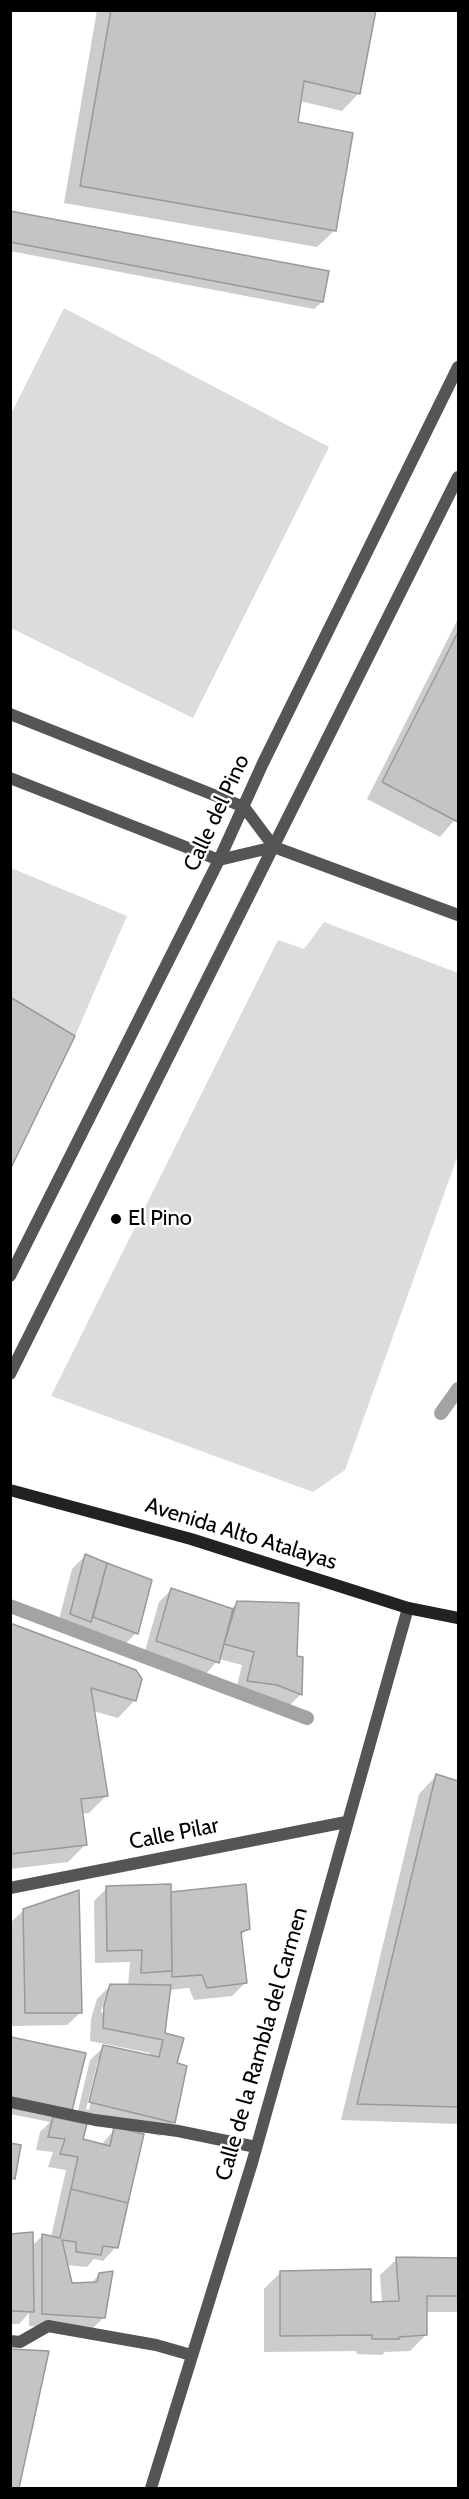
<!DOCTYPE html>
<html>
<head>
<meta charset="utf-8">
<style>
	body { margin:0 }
	#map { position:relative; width:469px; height:2499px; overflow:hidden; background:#fff; font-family:Cabin,sans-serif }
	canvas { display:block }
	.frame { position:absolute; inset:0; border:12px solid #000; pointer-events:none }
</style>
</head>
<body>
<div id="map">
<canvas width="469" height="2499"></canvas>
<div class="frame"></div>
</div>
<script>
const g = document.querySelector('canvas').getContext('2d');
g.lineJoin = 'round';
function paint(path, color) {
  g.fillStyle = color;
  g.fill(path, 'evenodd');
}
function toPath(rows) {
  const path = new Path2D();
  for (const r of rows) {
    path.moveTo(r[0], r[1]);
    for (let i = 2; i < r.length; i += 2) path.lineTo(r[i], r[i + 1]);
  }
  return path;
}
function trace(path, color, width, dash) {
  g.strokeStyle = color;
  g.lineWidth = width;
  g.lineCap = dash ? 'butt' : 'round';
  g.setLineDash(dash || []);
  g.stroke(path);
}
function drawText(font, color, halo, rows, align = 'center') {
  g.font = font + ' Cabin,sans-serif';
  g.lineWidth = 5;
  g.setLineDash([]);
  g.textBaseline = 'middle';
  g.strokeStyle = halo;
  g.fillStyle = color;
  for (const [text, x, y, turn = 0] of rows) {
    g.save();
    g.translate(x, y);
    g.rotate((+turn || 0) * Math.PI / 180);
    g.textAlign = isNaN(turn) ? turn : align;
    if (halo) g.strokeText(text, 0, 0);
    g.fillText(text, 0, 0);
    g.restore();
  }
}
paint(toPath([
	[64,308,329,447,193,718,11,628,11,414],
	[11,868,127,916,75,1036,11,997],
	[324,922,458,973,458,1155,345,1470,313,1492,51,1396,278,940,304,949]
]), '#dcdcdc');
paint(toPath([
	[97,10,375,10,359,93,342,111,300,101,296,123,335,230,317,247,64,203],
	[10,212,322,302,314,309,10,251],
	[458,619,458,816,440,837,367,799],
	[85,1556,150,1581,136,1633,123,1646,80,1630,76,1634,57,1627,72,1569],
	[172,1589,230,1610,238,1602,295,1658,301,1658,300,1695,287,1708,263,1697,235,1694,242,1665,219,1659,204,1676,144,1654,159,1602],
	[10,1625,135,1700,118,1718,93,1711,107,1795,89,1813,82,1814,86,1844,68,1862,10,1869],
	[436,1776,458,1783,458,2124,341,2120,419,1794],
	[107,1888,170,1893,248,1928,240,1936,245,1983,232,1996,194,2000,189,1988,169,1990,163,2034,175,2064,185,2067,173,2123,160,2136,77,2115,90,2060,104,2047,149,2057,150,2053,90,2041,91,2019,97,1999,110,1986,128,1986,130,1962,95,1963,94,1901],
	[105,1997,108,1997,103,2013,101,2012],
	[98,2060,101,2060,89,2110,86,2109],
	[24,1910,81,2012,67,2025,12,2026,10,1923],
	[11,2038,70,2111,82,2141,101,2145,115,2129,116,2247,103,2261,94,2259,87,2267,66,2265,71,2284,90,2284,100,2274,104,2317,91,2330,29,2326,29,2313,19,2324,10,2324,10,2236,32,2246,43,2235,51,2237,66,2170,48,2167,53,2152,36,2150,40,2132,50,2122,10,2114],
	[397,2259,458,2260,458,2312,426,2312,426,2335,410,2351,385,2352,382,2355,357,2354,356,2351,264,2352,264,2289,280,2273,370,2304,382,2303,380,2275]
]), '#0003');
trace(toPath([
	[441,1413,458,1389],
	[10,1606,307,1718]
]), '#a3a3a3', 14);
const building = toPath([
	[111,10,376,10,360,94,304,81,298,122,353,133,336,231,80,186,111,10],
	[10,211,329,271,323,302,10,242,10,211],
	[458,632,458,822,382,782,458,632],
	[10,997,75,1036,10,1170,10,997],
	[85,1554,107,1563,91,1622,70,1614,85,1554],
	[107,1563,152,1580,138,1634,93,1617,107,1563],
	[171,1588,233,1609,219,1663,156,1641,171,1588],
	[237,1601,299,1603,297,1656,303,1657,302,1695,277,1685,247,1681,254,1652,224,1644,237,1601],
	[10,1623,136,1670,142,1679,136,1701,91,1688,108,1796,81,1799,87,1845,10,1854,10,1623],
	[436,1774,458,1781,458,2107,357,2104,436,1774],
	[171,1884,172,1971,141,1973,142,1950,107,1951,106,1886,171,1884],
	[246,1884,250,1929,241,1932,247,1983,207,1988,202,1975,172,1977,171,1892,246,1884],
	[79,1890,82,2013,25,2013,23,1909,79,1890],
	[110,1984,171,1985,165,2033,184,2038,177,2063,187,2066,175,2123,89,2102,103,2045,159,2057,163,2040,103,2028,104,2005,110,1984],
	[11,2037,86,2053,72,2111,10,2098,11,2037],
	[53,2117,87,2124,83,2139,110,2146,114,2127,144,2134,128,2203,71,2189,78,2157,60,2154,65,2139,48,2137,53,2117],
	[10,2143,21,2145,15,2179,10,2178,10,2143],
	[71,2189,128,2203,118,2248,103,2246,101,2255,76,2252,76,2242,62,2240,72,2283,97,2282,99,2273,113,2271,105,2318,42,2314,42,2234,60,2238,71,2189],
	[33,2232,34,2312,10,2311,10,2234,33,2232],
	[396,2257,458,2258,458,2296,427,2296,427,2335,399,2337,399,2339,372,2339,372,2335,280,2336,280,2271,371,2269,371,2302,399,2301,396,2257],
	[10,2349,49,2351,19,2488,10,2488,10,2349]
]);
paint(building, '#c4c4c4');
trace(building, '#999', 1.5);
trace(toPath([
	[10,714,244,807,274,847],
	[10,778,219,860,274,847,458,915],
	[10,1276,219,860,263,763,458,367],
	[10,1374,458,477],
	[10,1888,346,1822],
	[10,2102,95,2120,178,2131,256,2147],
	[10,2341,20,2342,48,2326,156,2345,191,2355],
	[151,2488,252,2163,408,1608]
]), '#555', 12);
trace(toPath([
	[10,1490,191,1539,408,1608,458,1618]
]), '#222', 12);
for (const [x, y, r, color] of [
	[116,1219,6,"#000"]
]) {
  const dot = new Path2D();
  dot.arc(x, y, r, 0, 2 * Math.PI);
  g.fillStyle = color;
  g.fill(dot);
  trace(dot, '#fff', 2);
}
drawText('22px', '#000', '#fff', [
	["Calle del Pino",217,813,-65],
	["Avenida Alto Atalayas",241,1534,17],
	["Calle Pilar",174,1834,-11],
	["Calle de la Rambla del Carmen",262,2044,-74]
]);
drawText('22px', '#000', '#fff', [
	["El Pino",128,1219]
], 'left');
</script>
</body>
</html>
